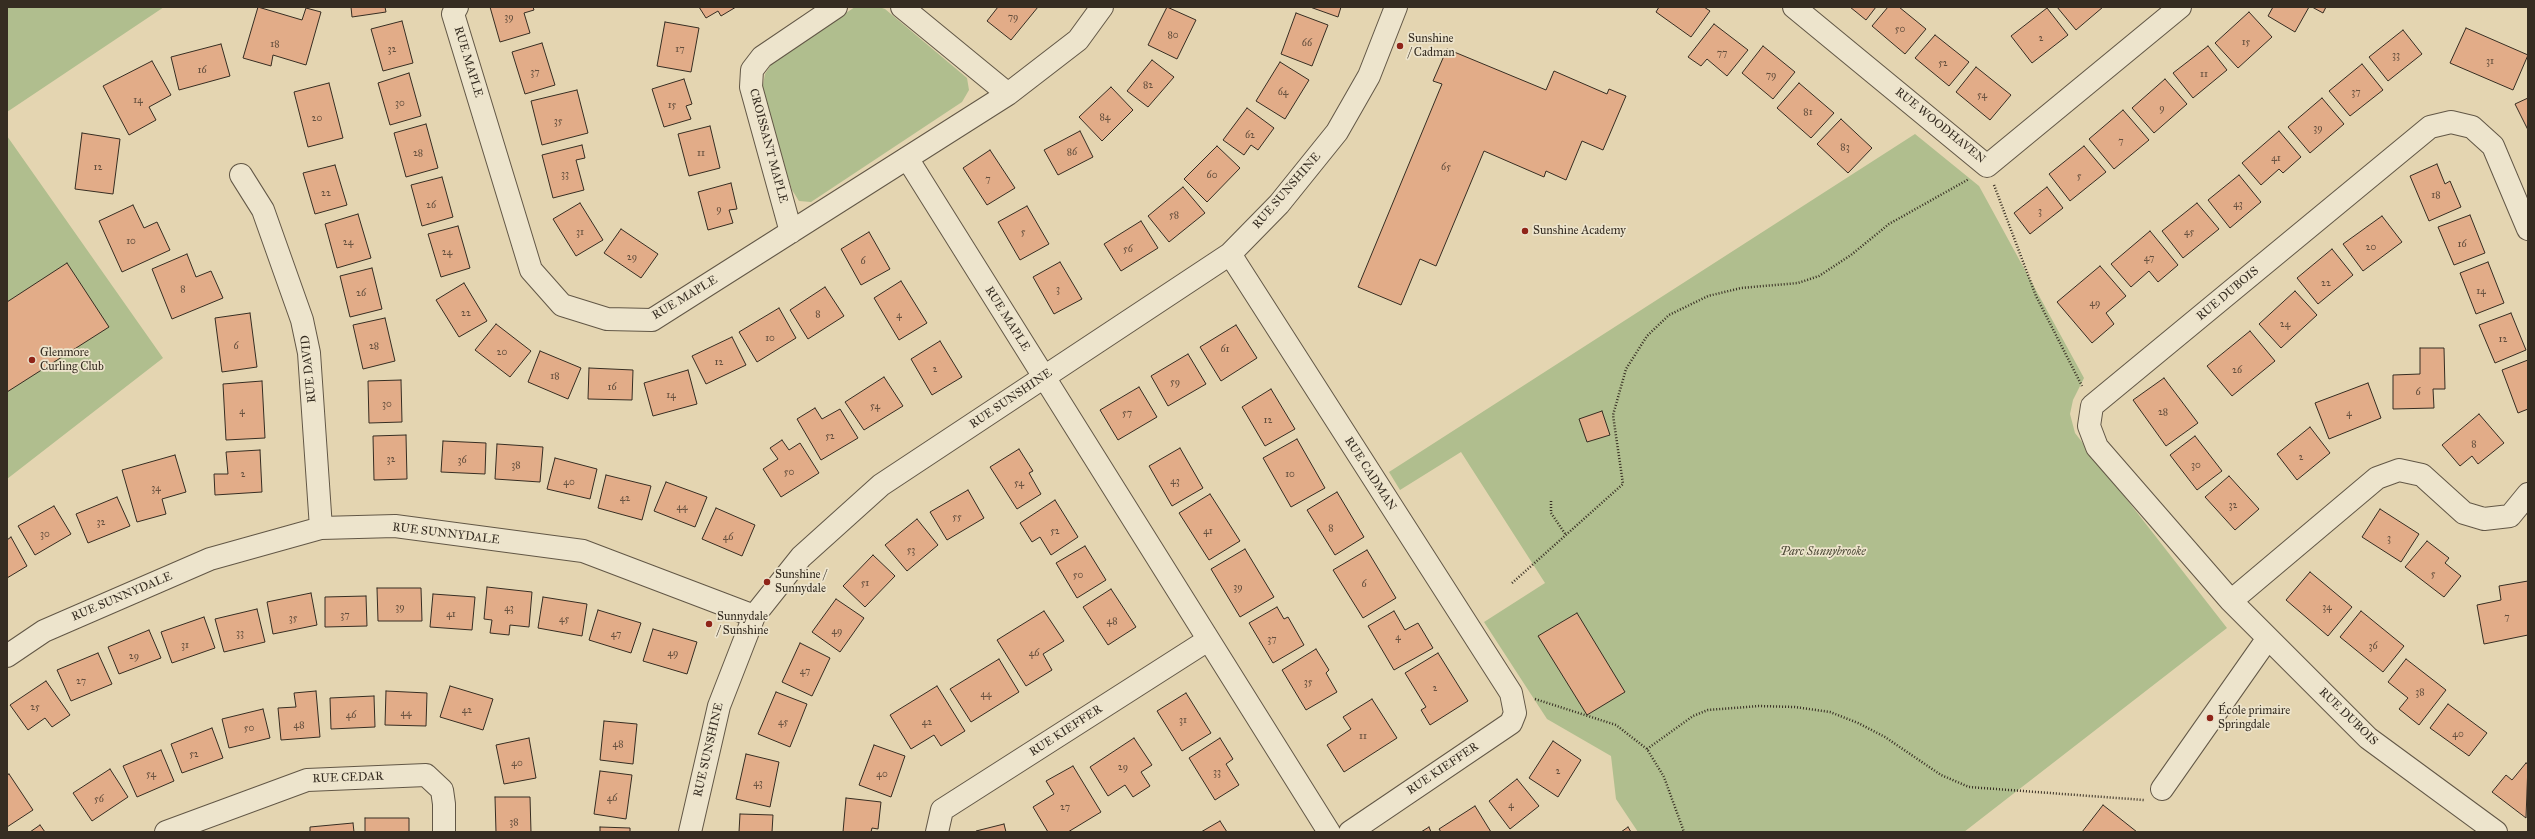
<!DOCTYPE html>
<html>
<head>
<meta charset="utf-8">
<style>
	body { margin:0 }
	#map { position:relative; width:2535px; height:839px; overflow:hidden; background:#e4d5b1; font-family:"IM FELL Great Primer",serif }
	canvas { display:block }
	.frame { position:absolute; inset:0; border:8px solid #362d22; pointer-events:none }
</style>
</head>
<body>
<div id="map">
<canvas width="2535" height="839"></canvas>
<div class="frame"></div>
</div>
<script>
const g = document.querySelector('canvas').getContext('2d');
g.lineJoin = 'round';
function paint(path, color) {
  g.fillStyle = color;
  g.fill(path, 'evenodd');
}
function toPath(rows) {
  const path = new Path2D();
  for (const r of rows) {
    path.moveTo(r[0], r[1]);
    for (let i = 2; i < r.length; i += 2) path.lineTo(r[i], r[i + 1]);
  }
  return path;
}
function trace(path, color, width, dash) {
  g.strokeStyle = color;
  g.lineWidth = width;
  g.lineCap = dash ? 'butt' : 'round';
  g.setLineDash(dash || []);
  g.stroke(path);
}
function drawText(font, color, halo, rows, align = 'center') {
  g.font = font + ' "IM FELL Great Primer",serif';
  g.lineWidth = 3.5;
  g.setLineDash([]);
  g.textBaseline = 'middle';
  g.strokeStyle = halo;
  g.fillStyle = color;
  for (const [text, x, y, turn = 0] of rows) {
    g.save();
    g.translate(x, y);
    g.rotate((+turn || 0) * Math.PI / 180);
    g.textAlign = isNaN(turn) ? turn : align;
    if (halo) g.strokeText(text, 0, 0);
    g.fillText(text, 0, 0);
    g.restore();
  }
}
paint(toPath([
	[7,7,164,7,7,112],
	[855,7,879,7,885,9,967,78,969,90,962,102,811,202,799,201,792,190,762,90,765,74,774,60],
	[1915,134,1979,186,2084,378,2073,400,2070,414,2075,433,2227,628,1964,832,1638,832,1616,799,1611,756,1547,719,1484,622,1545,583,1461,452,1400,490,1389,472],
	[7,136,163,358,7,479]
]), '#b0be8e');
const building = toPath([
	[258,7,302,20,306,8,321,12,306,65,273,55,271,66,243,58,258,7],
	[351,7,385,7,386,12,352,17,351,7],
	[490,7,533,7,534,10,524,13,530,33,500,42,490,7],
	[699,7,736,7,721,16,718,11,706,18,699,7],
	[998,7,1038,7,1011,40,987,21,998,7],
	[1167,7,1196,20,1177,59,1148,45,1167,7],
	[1310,7,1341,7,1338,17,1310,7],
	[1659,7,1704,7,1710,11,1691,37,1656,12,1659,7],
	[1850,7,1876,7,1866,20,1850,7],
	[1888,7,1899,7,1926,29,1905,54,1872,26,1888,7],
	[2057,7,2103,7,2076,30,2057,7],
	[2273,7,2309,7,2295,32,2268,16,2273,7],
	[2312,7,2326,7,2323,13,2312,7],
	[2047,8,2068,35,2032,63,2011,36,2047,8],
	[2249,12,2272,37,2238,68,2215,43,2249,12],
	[1296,13,1328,25,1312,66,1281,54,1296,13],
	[402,21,413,63,383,71,371,29,402,21],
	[665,22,699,28,691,72,657,66,665,22],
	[1714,24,1748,50,1727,76,1707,59,1701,66,1688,57,1714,24],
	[2466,28,2528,55,2513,90,2450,63,2466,28],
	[2403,30,2422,54,2388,81,2369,57,2403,30],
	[1935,35,1969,62,1949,86,1915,58,1935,35],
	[542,43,555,85,525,94,512,52,542,43],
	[221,44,230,76,179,90,171,57,221,44],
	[1763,46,1795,72,1773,99,1742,73,1763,46],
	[2208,46,2227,70,2193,98,2173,73,2208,46],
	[1447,49,1546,90,1554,71,1607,94,1609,89,1626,96,1603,150,1582,141,1566,180,1546,171,1544,177,1484,151,1436,266,1420,259,1401,305,1358,287,1442,84,1433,81,1447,49],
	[1152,60,1174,77,1148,107,1127,91,1152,60],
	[152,61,171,95,149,107,156,120,129,135,103,86,152,61],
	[1280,62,1309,80,1285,119,1256,101,1280,62],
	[2362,64,2383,90,2350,116,2329,91,2362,64],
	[1976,67,2011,95,1990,120,1956,92,1976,67],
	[409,73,421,116,390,125,378,83,409,73],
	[684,79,692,104,686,106,691,119,664,127,652,89,684,79],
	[2165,79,2187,104,2154,133,2132,108,2165,79],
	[329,83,343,138,308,147,294,92,329,83],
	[1799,83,1834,113,1811,138,1777,108,1799,83],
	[1111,87,1133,110,1102,141,1079,117,1111,87],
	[577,90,588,133,542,145,531,101,577,90],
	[2322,98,2344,124,2310,153,2288,127,2322,98],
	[2528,98,2528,130,2515,104,2528,98],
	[1247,108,1274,128,1258,150,1251,145,1244,155,1223,140,1247,108],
	[2123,110,2149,140,2114,169,2089,139,2123,110],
	[1841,119,1872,148,1848,173,1817,144,1841,119],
	[426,124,438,168,406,177,394,133,426,124],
	[710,126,720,168,689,176,678,134,710,126],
	[1080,131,1093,157,1058,175,1044,150,1080,131],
	[2279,131,2301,157,2283,173,2279,169,2261,185,2242,163,2279,131],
	[82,133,120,139,113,194,75,189,82,133],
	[582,145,585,158,576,160,584,190,553,198,542,155,582,145],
	[1217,146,1240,168,1207,202,1184,179,1217,146],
	[2084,146,2106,172,2070,201,2049,174,2084,146],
	[990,150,1015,188,987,205,963,168,990,150],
	[2437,164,2445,184,2450,181,2461,207,2429,221,2410,176,2437,164],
	[335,165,347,205,315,214,303,173,335,165],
	[2239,175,2261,202,2230,228,2208,200,2239,175],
	[442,177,453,217,422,226,411,185,442,177],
	[731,183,737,209,729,210,733,223,708,230,698,192,731,183],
	[1183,187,1205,213,1169,242,1148,216,1183,187],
	[2047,187,2063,208,2030,234,2014,213,2047,187],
	[580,203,603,240,576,256,553,219,580,203],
	[2197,203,2219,229,2183,258,2162,231,2197,203],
	[133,205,144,228,157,222,170,250,122,272,99,221,133,205],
	[1027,206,1049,244,1020,260,998,222,1027,206],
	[358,214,371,258,337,268,325,224,358,214],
	[2470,215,2485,253,2454,265,2438,227,2470,215],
	[2382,216,2402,242,2363,271,2343,244,2382,216],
	[1141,221,1158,248,1121,271,1104,244,1141,221],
	[458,226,470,268,441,277,428,234,458,226],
	[621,229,658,254,641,278,604,253,621,229],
	[2150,231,2178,265,2158,282,2149,271,2131,287,2111,264,2150,231],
	[869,232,890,269,861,285,841,249,869,232],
	[2332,249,2353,275,2318,304,2297,278,2332,249],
	[187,254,196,277,211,271,223,298,172,319,152,269,187,254],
	[1060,262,1082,299,1054,314,1033,277,1060,262],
	[2488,262,2504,303,2476,314,2460,273,2488,262],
	[67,263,109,327,7,392,7,302,67,263],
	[2100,266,2126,296,2106,313,2114,324,2092,343,2057,302,2100,266],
	[372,268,382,309,350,317,340,276,372,268],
	[901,281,927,323,899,340,874,298,901,281],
	[464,283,487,321,459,337,436,300,464,283],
	[825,287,844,316,808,339,790,310,825,287],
	[2295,291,2317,315,2281,348,2259,324,2295,291],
	[779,308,796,338,757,362,739,332,779,308],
	[250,313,257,367,222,372,215,318,250,313],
	[2511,313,2526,350,2495,363,2479,325,2511,313],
	[385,318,395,361,363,369,353,325,385,318],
	[496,324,531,351,510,377,475,350,496,324],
	[1236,325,1257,358,1221,381,1200,347,1236,325],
	[2250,331,2275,361,2232,396,2207,366,2250,331],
	[732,337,746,365,706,384,692,356,732,337],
	[940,341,962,377,932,395,911,359,940,341],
	[2420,348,2444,348,2445,389,2433,389,2434,408,2393,409,2393,375,2420,374,2420,348],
	[540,351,581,368,568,399,528,382,540,351],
	[1188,354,1206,384,1168,406,1151,376,1188,354],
	[2528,360,2528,409,2518,413,2502,370,2528,360],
	[589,368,633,370,632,400,588,399,589,368],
	[688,370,697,404,653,416,644,383,688,370],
	[884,377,903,406,864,430,845,402,884,377],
	[2164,378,2198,423,2166,446,2133,400,2164,378],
	[401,380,402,422,369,423,368,381,401,380],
	[262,381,265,438,226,440,223,384,262,381],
	[2368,383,2381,418,2329,439,2315,403,2368,383],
	[1139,387,1157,417,1118,440,1100,410,1139,387],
	[1271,389,1295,429,1265,446,1242,407,1271,389],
	[815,408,822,419,840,409,858,438,821,460,797,419,815,408],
	[1602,411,1610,435,1587,442,1579,419,1602,411],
	[2479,414,2504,443,2478,464,2472,456,2460,466,2442,445,2479,414],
	[2310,427,2330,453,2297,480,2277,454,2310,427],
	[406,435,407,479,374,480,373,436,406,435],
	[2195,436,2222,471,2197,490,2170,455,2195,436],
	[1297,439,1325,488,1291,507,1263,458,1297,439],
	[782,440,789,450,800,443,819,473,781,497,763,469,778,459,770,448,782,440],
	[443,441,486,443,485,474,441,472,443,441],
	[497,444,543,447,540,482,495,479,497,444],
	[1180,448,1203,488,1172,506,1149,466,1180,448],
	[1019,449,1033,471,1029,473,1041,494,1017,509,990,467,1019,449],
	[260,450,262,492,215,495,214,474,228,474,226,452,260,450],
	[175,455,186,492,162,499,166,514,137,522,122,470,175,455],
	[555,458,597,469,590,499,547,489,555,458],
	[606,475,651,486,642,520,598,508,606,475],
	[2229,476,2259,509,2235,530,2205,497,2229,476],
	[666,482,707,497,695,527,654,511,666,482],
	[968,490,984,518,947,540,930,512,968,490],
	[1337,492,1364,537,1335,555,1307,510,1337,492],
	[1210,494,1240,541,1209,560,1179,513,1210,494],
	[117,497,130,526,88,543,76,514,117,497],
	[1055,500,1078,537,1051,555,1040,537,1032,542,1020,523,1055,500],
	[54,506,71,534,35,555,18,526,54,506],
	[716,508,755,525,742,556,702,539,716,508],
	[2380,509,2419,534,2401,562,2362,537,2380,509],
	[917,519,938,545,907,571,885,545,917,519],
	[11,537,27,566,7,578,7,540,11,537],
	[2427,541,2449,558,2445,563,2461,576,2444,597,2405,567,2427,541],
	[1085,546,1106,580,1077,598,1056,563,1085,546],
	[1245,549,1274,597,1240,617,1211,569,1245,549],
	[1367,550,1396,598,1363,618,1333,570,1367,550],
	[873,555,895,576,865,607,843,586,873,555],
	[2310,572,2352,607,2328,636,2286,600,2310,572],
	[2528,581,2528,635,2484,644,2477,605,2501,600,2499,586,2528,581],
	[487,587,532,592,529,627,510,625,509,635,490,633,492,620,484,619,487,587],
	[377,588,421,588,422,621,378,621,377,588],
	[1111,589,1136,627,1108,645,1083,607,1111,589],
	[311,593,317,625,273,634,267,602,311,593],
	[433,594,475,597,472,630,430,627,433,594],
	[366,596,367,626,325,627,325,597,366,596],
	[543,597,587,604,582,636,538,628,543,597],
	[836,599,864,618,840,652,812,632,836,599],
	[1277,607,1284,619,1288,617,1304,645,1273,663,1249,623,1277,607],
	[257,609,265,642,224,652,215,619,257,609],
	[598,610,641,623,631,653,589,640,598,610],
	[1044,611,1064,641,1043,654,1052,670,1026,686,997,640,1044,611],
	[1394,611,1405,630,1418,623,1433,648,1394,670,1368,626,1394,611],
	[2361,611,2404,646,2383,672,2340,637,2361,611],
	[1577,613,1625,692,1587,715,1538,636,1577,613],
	[204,617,215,648,172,663,161,632,204,617],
	[653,629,697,642,687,674,643,661,653,629],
	[149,630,161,658,119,674,108,647,149,630],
	[800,643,830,658,812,696,782,682,800,643],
	[1316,649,1329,670,1326,673,1337,692,1306,710,1282,670,1316,649],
	[98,653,112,684,71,701,57,670,98,653],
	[1438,653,1468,701,1430,725,1421,710,1426,707,1405,673,1438,653],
	[999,659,1019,692,971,722,950,689,999,659],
	[2406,659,2446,690,2419,725,2399,709,2408,698,2388,682,2406,659],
	[46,681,70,715,52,727,45,718,28,730,10,705,46,681],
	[450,686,493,699,483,730,440,717,450,686],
	[937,686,965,731,941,746,934,735,911,749,890,715,937,686],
	[316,691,320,737,281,740,278,708,296,707,294,693,316,691],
	[386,691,427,693,426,726,385,725,386,691],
	[776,692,807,704,790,747,758,734,776,692],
	[1186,693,1211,733,1182,751,1157,711,1186,693],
	[374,696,375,727,331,729,330,698,374,696],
	[1372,699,1397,738,1344,772,1327,745,1351,729,1343,717,1372,699],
	[2448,704,2487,733,2469,756,2430,728,2448,704],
	[263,709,270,738,229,748,222,719,263,709],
	[604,721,637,724,633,764,600,760,604,721],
	[212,728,223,758,182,773,171,744,212,728],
	[529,738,536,778,504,784,496,745,529,738],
	[1134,738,1152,765,1141,772,1150,786,1133,797,1125,785,1108,796,1090,767,1134,738],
	[1220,738,1233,759,1226,764,1239,785,1215,800,1189,758,1220,738],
	[1553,741,1581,760,1558,797,1529,778,1553,741],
	[874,745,905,756,891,797,859,785,874,745],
	[161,750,174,781,137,797,123,766,161,750],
	[746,754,779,762,770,807,736,799,746,754],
	[2526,763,2528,764,2526,818,2492,792,2506,775,2512,780,2526,763],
	[1073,766,1101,812,1068,832,1048,832,1033,807,1054,794,1046,781,1073,766],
	[110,769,128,797,92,821,73,793,110,769],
	[600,771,632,775,626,819,594,814,600,771],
	[9,774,33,810,7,827,7,775,9,774],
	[1517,779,1539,806,1510,829,1489,801,1517,779],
	[495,797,530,797,531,832,496,832,495,797],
	[846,798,881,802,878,829,872,828,871,832,843,832,846,798],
	[2103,805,2137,832,2082,832,2103,805],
	[1475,806,1491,832,1441,832,1439,829,1475,806],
	[740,814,773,815,772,832,739,832,740,814],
	[365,818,409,818,409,832,365,832,365,818],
	[1220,821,1227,832,1201,832,1220,821],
	[353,823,354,832,310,832,310,827,353,823],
	[1004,824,1006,832,976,832,976,831,1004,824],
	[40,825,45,832,30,832,40,825],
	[600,827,630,828,630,832,600,832,600,827],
	[1429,827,1431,832,1421,832,1429,827],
	[1628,827,1631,832,1621,832,1628,827]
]);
paint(building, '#e2ac88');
trace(building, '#362d22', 1);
const minor = toPath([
	[457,7,453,14,531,270,562,305,607,319,652,320,1008,94,1078,40,1102,7],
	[902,7,1008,94],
	[1794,7,1987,166,2180,7],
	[907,158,1329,832],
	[241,175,263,210,302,320,309,353,321,528],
	[791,232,751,87,752,70,762,57,836,7],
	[1230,254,1511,693,1515,713,1511,723,1350,832],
	[2231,601,2377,478,2399,470,2422,475,2464,513,2484,519,2510,516,2528,494],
	[7,656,44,631,210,559,321,528,395,526,583,551,754,616],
	[2162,789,2268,638],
	[166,832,307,780,426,775,442,790,444,804,444,832],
	[690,832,719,706,754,616,801,557,881,485,1230,254,1279,204,1337,132,1369,76,1396,7],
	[937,832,942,810,1208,640],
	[2496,832,2368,738,2231,601,2097,447,2089,426,2092,406,2430,127,2451,122,2472,127,2493,146,2528,229]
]);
trace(minor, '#625746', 24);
trace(toPath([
	[1994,185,2036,296,2082,386],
	[1551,501,1551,513,1566,535],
	[1512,583,1623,484,1613,415,1626,369,1647,336,1669,315,1708,296,1741,288,1798,283,1819,276,1851,255,1889,224,1969,179],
	[1535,699,1616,725,1647,749,1664,777,1684,832],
	[1647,749,1693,716,1708,710,1759,706,1795,707,1830,712,1858,723,1885,737,1941,775,1969,787,2144,800]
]), '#362d22', 2.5, [1, 2]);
trace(minor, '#ede4cc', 22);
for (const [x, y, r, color] of [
	[1400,46,4,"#8f2418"],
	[1525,231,4,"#8f2418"],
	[32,360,4,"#8f2418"],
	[767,582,4,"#8f2418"],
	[709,624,4,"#8f2418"],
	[2210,718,4,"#8f2418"]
]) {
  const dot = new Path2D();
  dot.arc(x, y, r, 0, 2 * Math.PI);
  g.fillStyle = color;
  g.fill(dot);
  trace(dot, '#ede4cc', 1.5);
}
drawText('10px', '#614d3c', null, [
	["39",509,18],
	["79",1013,18],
	["50",1900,30],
	["80",1173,36],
	["2",2041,39],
	["15",2246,43],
	["66",1307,44],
	["18",275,45],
	["32",392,50],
	["17",680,50],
	["77",1722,54],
	["33",2396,56],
	["31",2490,62],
	["52",1943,64],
	["16",202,71],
	["37",535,73],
	["11",2204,75],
	["79",1771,76],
	["82",1148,86],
	["64",1283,93],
	["37",2356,93],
	["54",1982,96],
	["14",138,101],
	["30",400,104],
	["15",672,106],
	["9",2162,109],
	["81",1808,113],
	["84",1105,118],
	["20",317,119],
	["35",558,122],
	["39",2318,129],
	["62",1250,136],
	["7",2121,142],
	["83",1845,148],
	["86",1072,153],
	["28",418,154],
	["11",701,154],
	["41",2276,159],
	["12",98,168],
	["65",1446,168],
	["33",565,175],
	["60",1212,176],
	["5",2079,177],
	["7",988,180],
	["22",326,194],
	["18",2436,196],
	["43",2238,205],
	["26",431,206],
	["9",719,210],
	["3",2040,212],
	["58",1174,216],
	["31",580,233],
	["5",1023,233],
	["45",2189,233],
	["10",131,242],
	["24",348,243],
	["16",2462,245],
	["20",2371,248],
	["56",1128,250],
	["24",447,253],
	["29",632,258],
	["47",2149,259],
	["6",863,262],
	["22",2326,284],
	["8",183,290],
	["3",1058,290],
	["14",2481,292],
	["26",361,294],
	["49",2095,304],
	["22",466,314],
	["8",818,315],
	["4",899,316],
	["24",2285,325],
	["10",770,339],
	["12",2503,340],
	["6",236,347],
	["28",374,347],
	["61",1225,350],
	["20",502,353],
	["12",719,363],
	["2",935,370],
	["26",2237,371],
	["18",555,377],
	["59",1175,383],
	["16",612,388],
	["6",2418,393],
	["14",671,396],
	["30",387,405],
	["54",875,407],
	["4",242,412],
	["28",2163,413],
	["57",1127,414],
	["4",2349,414],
	["12",1268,421],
	["52",830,437],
	["8",2474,445],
	["2",2301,458],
	["32",391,460],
	["36",462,461],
	["38",516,466],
	["30",2196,466],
	["50",789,473],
	["2",243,475],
	["10",1290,475],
	["43",1175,482],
	["40",569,483],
	["54",1019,484],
	["34",156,489],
	["42",625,499],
	["32",2233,506],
	["44",682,508],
	["55",957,518],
	["32",101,523],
	["8",1331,529],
	["52",1055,532],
	["41",1208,532],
	["30",45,535],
	["46",728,538],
	["3",2389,539],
	["53",911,551],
	["5",2433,575],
	["50",1078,576],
	["51",865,584],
	["6",1364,585],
	["39",1238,588],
	["39",400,608],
	["34",2327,608],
	["43",509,609],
	["41",451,615],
	["37",345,616],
	["7",2507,618],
	["35",293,619],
	["45",564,620],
	["48",1112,622],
	["49",837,632],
	["33",240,634],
	["47",616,635],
	["4",1398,638],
	["37",1272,640],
	["31",185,646],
	["36",2373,647],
	["49",673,654],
	["46",1034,654],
	["29",134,657],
	["47",805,672],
	["27",81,682],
	["35",1308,683],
	["2",1435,689],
	["38",2420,693],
	["44",986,695],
	["25",35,708],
	["42",467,711],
	["44",406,714],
	["46",351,716],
	["31",1183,721],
	["45",783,723],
	["42",927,723],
	["48",299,726],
	["50",249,729],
	["40",2458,735],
	["11",1363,737],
	["48",618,745],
	["52",194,755],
	["40",517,764],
	["29",1123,768],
	["2",1558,772],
	["33",1217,773],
	["54",151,775],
	["40",882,775],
	["43",758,784],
	["46",612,799],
	["56",99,800],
	["4",1511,806],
	["27",1065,808],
	["38",514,823]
]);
drawText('12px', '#362d22', '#ede4cc', [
	["Sunshine",1408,39],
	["/ Cadman",1408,53],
	["Sunshine Academy",1533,231],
	["Glenmore",40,353],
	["Curling Club",40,367],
	["Sunshine /",775,575],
	["Sunnydale",775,589],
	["Sunnydale",717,617],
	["/ Sunshine",717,631],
	["École primaire",2218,711],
	["Springdale",2218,725]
], 'left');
drawText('12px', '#362d22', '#ede4cc', [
	["RUE MAPLE",468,62,73],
	["RUE WOODHAVEN",1940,126,39],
	["CROISSANT MAPLE",768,146,75],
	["RUE SUNSHINE",1287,191,-49],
	["RUE DUBOIS",2228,294,-40],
	["RUE MAPLE",685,298,-31],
	["RUE MAPLE",1007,319,58],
	["RUE DAVID",309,369,-96],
	["RUE SUNSHINE",1011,399,-34],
	["RUE CADMAN",1370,474,57],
	["RUE SUNNYDALE",446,534,7],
	["RUE SUNNYDALE",122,597,-23],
	["RUE DUBOIS",2348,717,44],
	["RUE KIEFFER",1066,731,-33],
	["RUE SUNSHINE",709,750,-77],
	["RUE KIEFFER",1443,769,-34],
	["RUE CEDAR",348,778,-2]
]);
drawText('italic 12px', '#4e4a38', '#ede4cc', [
	["Parc Sunnybrooke",1823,552]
]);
</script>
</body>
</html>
